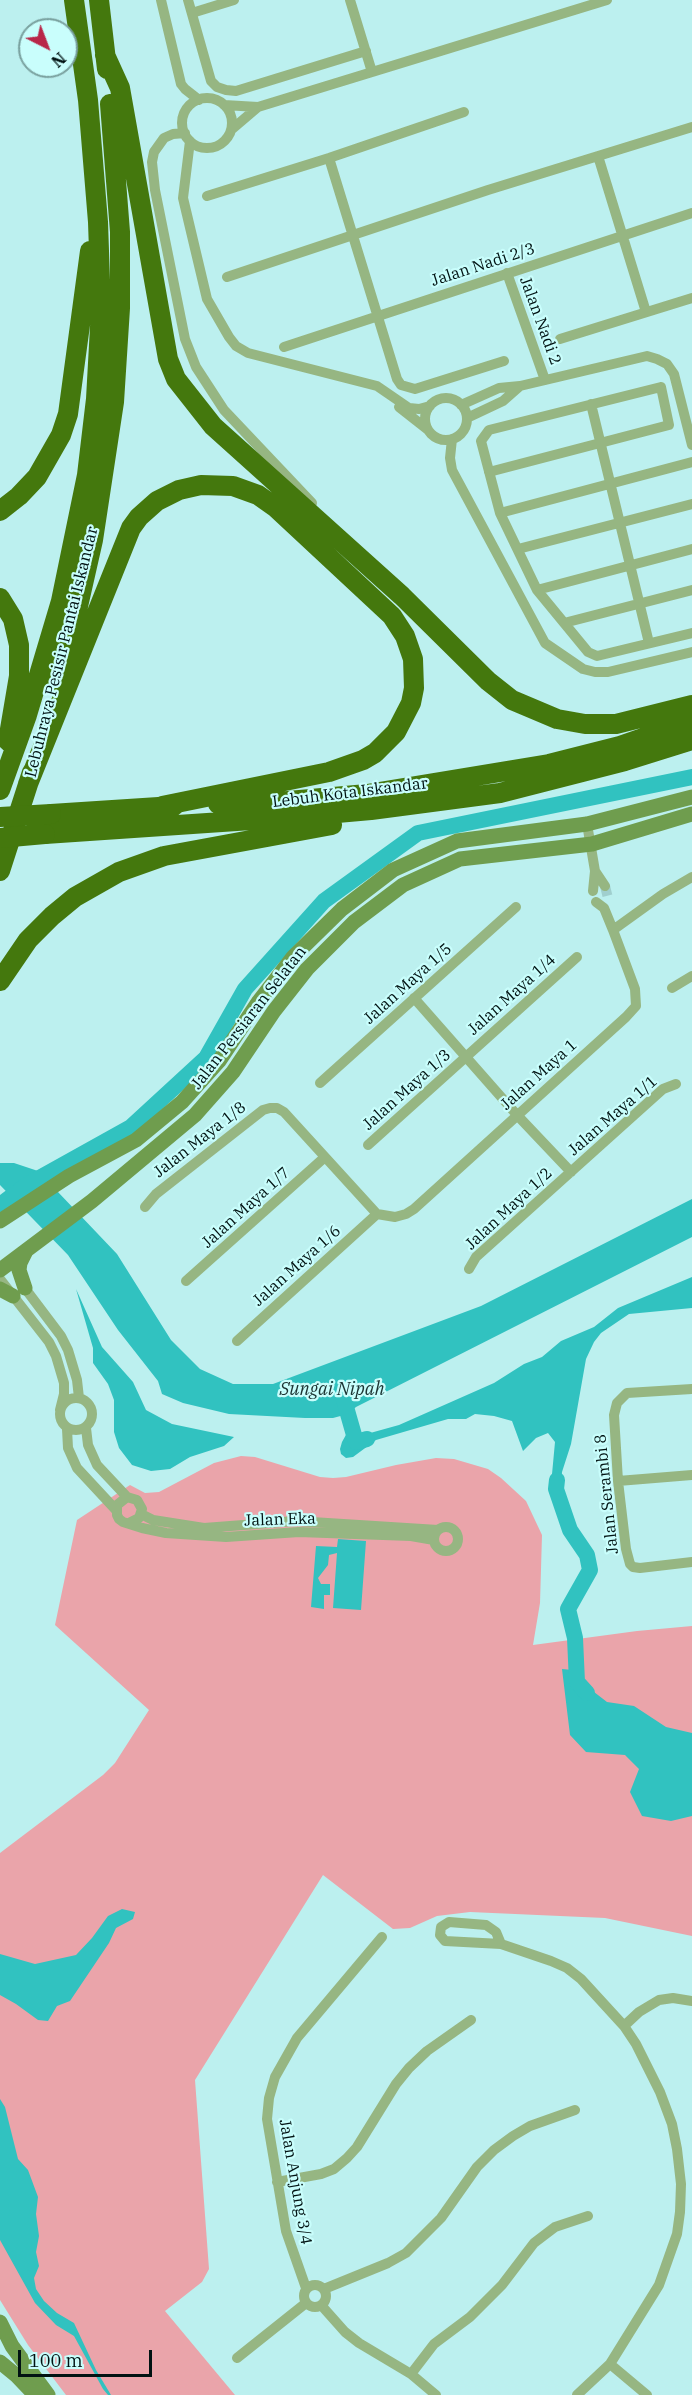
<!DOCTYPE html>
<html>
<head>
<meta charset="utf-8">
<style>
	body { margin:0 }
	#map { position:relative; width:692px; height:2395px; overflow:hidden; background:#bcf0ef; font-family:"IBM Plex Serif",serif }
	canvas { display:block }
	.north { position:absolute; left:18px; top:18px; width:60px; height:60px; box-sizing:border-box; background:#c9fefc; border:2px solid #79a09e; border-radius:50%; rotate:138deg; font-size:16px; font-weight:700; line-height:24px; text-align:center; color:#011212 }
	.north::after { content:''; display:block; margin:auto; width:21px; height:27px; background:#b82749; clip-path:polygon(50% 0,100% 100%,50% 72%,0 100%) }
	.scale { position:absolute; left:18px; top:2350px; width:134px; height:27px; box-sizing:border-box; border:3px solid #011212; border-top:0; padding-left:8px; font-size:18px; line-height:21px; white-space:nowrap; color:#011212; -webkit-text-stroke:4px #c9fefc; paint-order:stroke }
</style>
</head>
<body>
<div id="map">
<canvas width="692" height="2395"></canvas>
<div class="north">N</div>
<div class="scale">100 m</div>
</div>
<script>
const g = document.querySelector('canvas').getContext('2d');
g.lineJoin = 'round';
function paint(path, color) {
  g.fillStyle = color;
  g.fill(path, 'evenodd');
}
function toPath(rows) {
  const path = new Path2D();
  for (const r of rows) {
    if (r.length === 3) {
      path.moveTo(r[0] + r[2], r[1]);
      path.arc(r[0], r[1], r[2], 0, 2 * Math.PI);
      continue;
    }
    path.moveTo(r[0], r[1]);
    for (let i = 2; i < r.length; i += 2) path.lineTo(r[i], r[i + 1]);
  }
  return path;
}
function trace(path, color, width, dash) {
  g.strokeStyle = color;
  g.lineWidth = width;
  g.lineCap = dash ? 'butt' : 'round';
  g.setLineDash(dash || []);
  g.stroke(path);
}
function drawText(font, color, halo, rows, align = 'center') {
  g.font = font + ' "IBM Plex Serif",serif';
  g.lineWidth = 4.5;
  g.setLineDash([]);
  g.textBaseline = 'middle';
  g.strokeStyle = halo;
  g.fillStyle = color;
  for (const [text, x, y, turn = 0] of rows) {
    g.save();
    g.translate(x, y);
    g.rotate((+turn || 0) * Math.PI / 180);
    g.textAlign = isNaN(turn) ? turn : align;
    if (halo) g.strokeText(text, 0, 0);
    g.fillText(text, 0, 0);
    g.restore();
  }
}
paint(toPath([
	[241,1456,255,1457,320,1477,333,1478,346,1477,396,1465,436,1458,454,1459,488,1469,501,1478,526,1501,542,1535,540,1603,533,1645,637,1631,692,1626,692,1936,605,1918,470,1912,437,1916,410,1928,393,1929,323,1875,195,2080,209,2269,202,2282,165,2311,235,2395,66,2395,28,2345,0,2300,0,1853,103,1775,115,1763,149,1710,55,1625,77,1520,130,1485,145,1493,159,1492,214,1463]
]), '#eaa4aa');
paint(toPath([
	[0,1163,14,1163,38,1171,117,1254,171,1340,200,1369,233,1384,273,1384,481,1306,692,1199,692,1237,356,1407,348,1414,333,1418,305,1418,229,1414,183,1403,162,1394,158,1381,118,1330,68,1255,0,1185],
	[692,1277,692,1308,629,1314,601,1333,594,1342,586,1359,571,1444,562,1472,560,1500,551,1485,555,1442,548,1433,536,1438,523,1451,512,1421,494,1416,475,1414,466,1419,448,1419,376,1440,353,1457,346,1458,341,1454,340,1449,342,1442,347,1433,357,1430,363,1435,399,1425,494,1383,524,1364,542,1357,561,1341,594,1327,618,1308],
	[76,1289,102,1347,133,1382,146,1410,172,1424,234,1437,224,1446,190,1457,170,1469,151,1471,132,1465,119,1448,114,1432,114,1400,108,1384,93,1363,93,1348],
	[338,1539,366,1541,361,1610,333,1608,337,1553,329,1555,328,1565,318,1578,321,1584,330,1584,330,1595,324,1595,324,1609,311,1607,316,1546,337,1547],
	[562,1669,573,1670,585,1685,607,1702,634,1706,666,1727,692,1733,692,1816,671,1821,642,1816,630,1792,639,1769,625,1755,586,1752,570,1735],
	[122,1909,135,1912,133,1919,116,1928,109,1943,70,2001,57,2006,48,2021,38,2020,16,2004,0,1995,0,1954,35,1964,76,1955,92,1938,108,1916],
	[0,2099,5,2107,18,2159,28,2170,38,2197,36,2214,39,2236,36,2252,39,2266,34,2278,36,2289,44,2301,57,2313,74,2323,96,2370,111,2395,108,2395,103,2389,74,2336,56,2325,35,2303,0,2240]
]), '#31c2c0');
trace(toPath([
	[0,1205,25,1186,131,1127,206,1058,245,989,324,901,418,833,692,777],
	[342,1393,356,1442,367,1439],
	[557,1480,556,1489,570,1530,587,1555,590,1570,568,1609,575,1638,577,1682,587,1693]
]), '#31c2c0', 16);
trace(toPath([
	[605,886,608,898]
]), '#a0cfce', 10, [10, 5]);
trace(toPath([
	[161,0,181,84,185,89,199,100],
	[188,0,211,81,217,87,226,90,236,91,366,51],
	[350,0,372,72],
	[192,13,234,0],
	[207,123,25],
	[224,105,258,107,607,0],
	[231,130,258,107],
	[185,133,173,134,164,138,154,152,152,162,155,190,185,339,196,367,224,410,312,503],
	[190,141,183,198,207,299,229,337,236,346,248,353,377,386,409,408,419,409,430,406],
	[598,156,646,312],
	[329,158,397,379,401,385,415,389,504,361],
	[207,196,329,158,464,112],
	[507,273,545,380],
	[227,277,488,190,692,127],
	[560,339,692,298],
	[284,347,692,213],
	[520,386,647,356,657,359,667,364,674,374,692,445],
	[446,419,21],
	[591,404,649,643],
	[461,405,499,388,520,386,503,401,467,418],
	[399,407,427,429],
	[452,439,450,458,452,470,545,643,583,669,595,672,608,672,692,652],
	[489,472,669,425,661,387,489,430,481,441,500,513,537,590,588,652,597,656,692,633],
	[500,513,692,462],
	[518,549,692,504],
	[537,590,692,549],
	[564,623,692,590],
	[587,824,595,871,593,891],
	[595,871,605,886],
	[613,930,663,894,692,877],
	[672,988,692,976],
	[414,998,517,1115,571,1172],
	[320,1083,516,907],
	[368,1145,577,957],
	[145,1207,156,1194,263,1110,270,1108,277,1108,284,1112,377,1214,395,1217,406,1214,414,1209,626,1017,636,1006,635,989,613,930,604,908,596,902],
	[469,1269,476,1257,663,1089,676,1084],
	[0,1279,49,1342,56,1356,64,1383,64,1394,60,1410],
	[186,1281,325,1157],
	[21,1283,61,1336,68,1350,77,1380,79,1398],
	[237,1341,377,1214],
	[692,1389,627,1393,617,1403,614,1415,618,1481,626,1549,630,1564,633,1567,640,1568,692,1562],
	[76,1414,16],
	[86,1428,88,1445,97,1465,127,1497],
	[67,1429,68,1448,77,1468,116,1510],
	[618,1481,692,1475],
	[141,1514,153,1520,204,1528,296,1521,438,1530],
	[129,1523,139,1518,142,1509,137,1500,127,1497,117,1505,117,1515,119,1519,123,1522,142,1528,166,1533,226,1537,299,1532,411,1536,434,1540],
	[446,1539,12],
	[501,1944,496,1932,486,1925,449,1922,441,1927,440,1935,445,1941,501,1944,551,1961,567,1968,581,1979,624,2026,636,2044,660,2092,672,2124,677,2149,681,2184,680,2212,677,2234,659,2285,610,2364,577,2395],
	[624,2026,639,2012,659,2000,673,1998,692,2001],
	[277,2182,321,2174,334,2169,347,2158,357,2147,396,2084,409,2068,427,2051,471,2020],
	[315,2296,11],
	[306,2288,286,2231,267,2119,269,2098,275,2077,297,2038,382,1937],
	[324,2289,388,2263,406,2253,441,2218,477,2167,494,2150,513,2136,530,2126,575,2110],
	[321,2305,345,2332,359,2343,411,2374,436,2395],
	[237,2358,306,2303],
	[610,2364,647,2395],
	[411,2374,434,2344,470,2317,502,2285,534,2243,555,2227,588,2216]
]), '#96b682', 10);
trace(toPath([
	[0,1221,69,1176,136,1140,182,1102,219,1061,259,1001,293,957,342,909,393,870,457,841,587,824,692,797],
	[0,1270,92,1201,195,1115,233,1072,274,1011,307,969,354,922,403,885,460,859,592,844,692,814],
	[25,1288,19,1270,20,1263,26,1251],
	[0,1289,13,1296],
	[0,2322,12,2346,48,2395],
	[0,2362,17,2376,35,2395]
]), '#6f9d4e', 15);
trace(toPath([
	[99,0,107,69],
	[105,55,120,88,168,359,176,379,213,426,402,596,488,681,512,700,557,719,585,724,616,724,692,705],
	[0,511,19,496,37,477,61,435,68,414,90,251],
	[0,598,13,619,19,645,19,676,8,741],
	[55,686,76,615,93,540,114,402,120,308,120,232,110,104],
	[28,784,131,528,139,517,157,501,179,490,201,485,233,486,258,495,275,507,392,616,405,636,413,659,414,688,411,703,396,732,375,753,363,760,329,772,162,806],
	[0,790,27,715,61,601,87,475,96,399,101,309,98,222,88,100,74,0],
	[218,804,277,802,367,794,549,764,620,746,692,721],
	[51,814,174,806],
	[45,834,281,818,371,810,500,793,625,761,692,740],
	[0,871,32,772],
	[0,981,28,940,52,916,75,897,119,872,164,856,332,825]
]), '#44780d', 20);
trace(toPath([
	[0,817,51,814],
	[0,838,45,834]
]), '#44780d', 20);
drawText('16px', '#011212', '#c9fefc', [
	["Jalan Nadi 2/3",483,265,-18],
	["Jalan Nadi 2",540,321,70],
	["Lebuhraya Pesisir Pantai Iskandar",62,652,-76],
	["Lebuh Kota Iskandar",350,793,-7],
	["Jalan Maya 1/5",408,984,-42],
	["Jalan Maya 1/4",512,995,-42],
	["Jalan Persiaran Selatan",249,1018,-52],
	["Jalan Maya 1",539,1075,-42],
	["Jalan Maya 1/3",407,1090,-42],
	["Jalan Maya 1/1",613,1116,-41],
	["Jalan Maya 1/8",200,1140,-38],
	["Jalan Maya 1/7",246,1208,-42],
	["Jalan Maya 1/2",509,1209,-43],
	["Jalan Maya 1/6",297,1266,-42],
	["Jalan Serambi 8",607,1494,-96],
	["Jalan Eka",280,1520,-2],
	["Jalan Anjung 3/4",295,2182,80]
]);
drawText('italic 18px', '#1b3332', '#c9fefc', [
	["Sungai Nipah",332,1390]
]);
</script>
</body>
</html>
